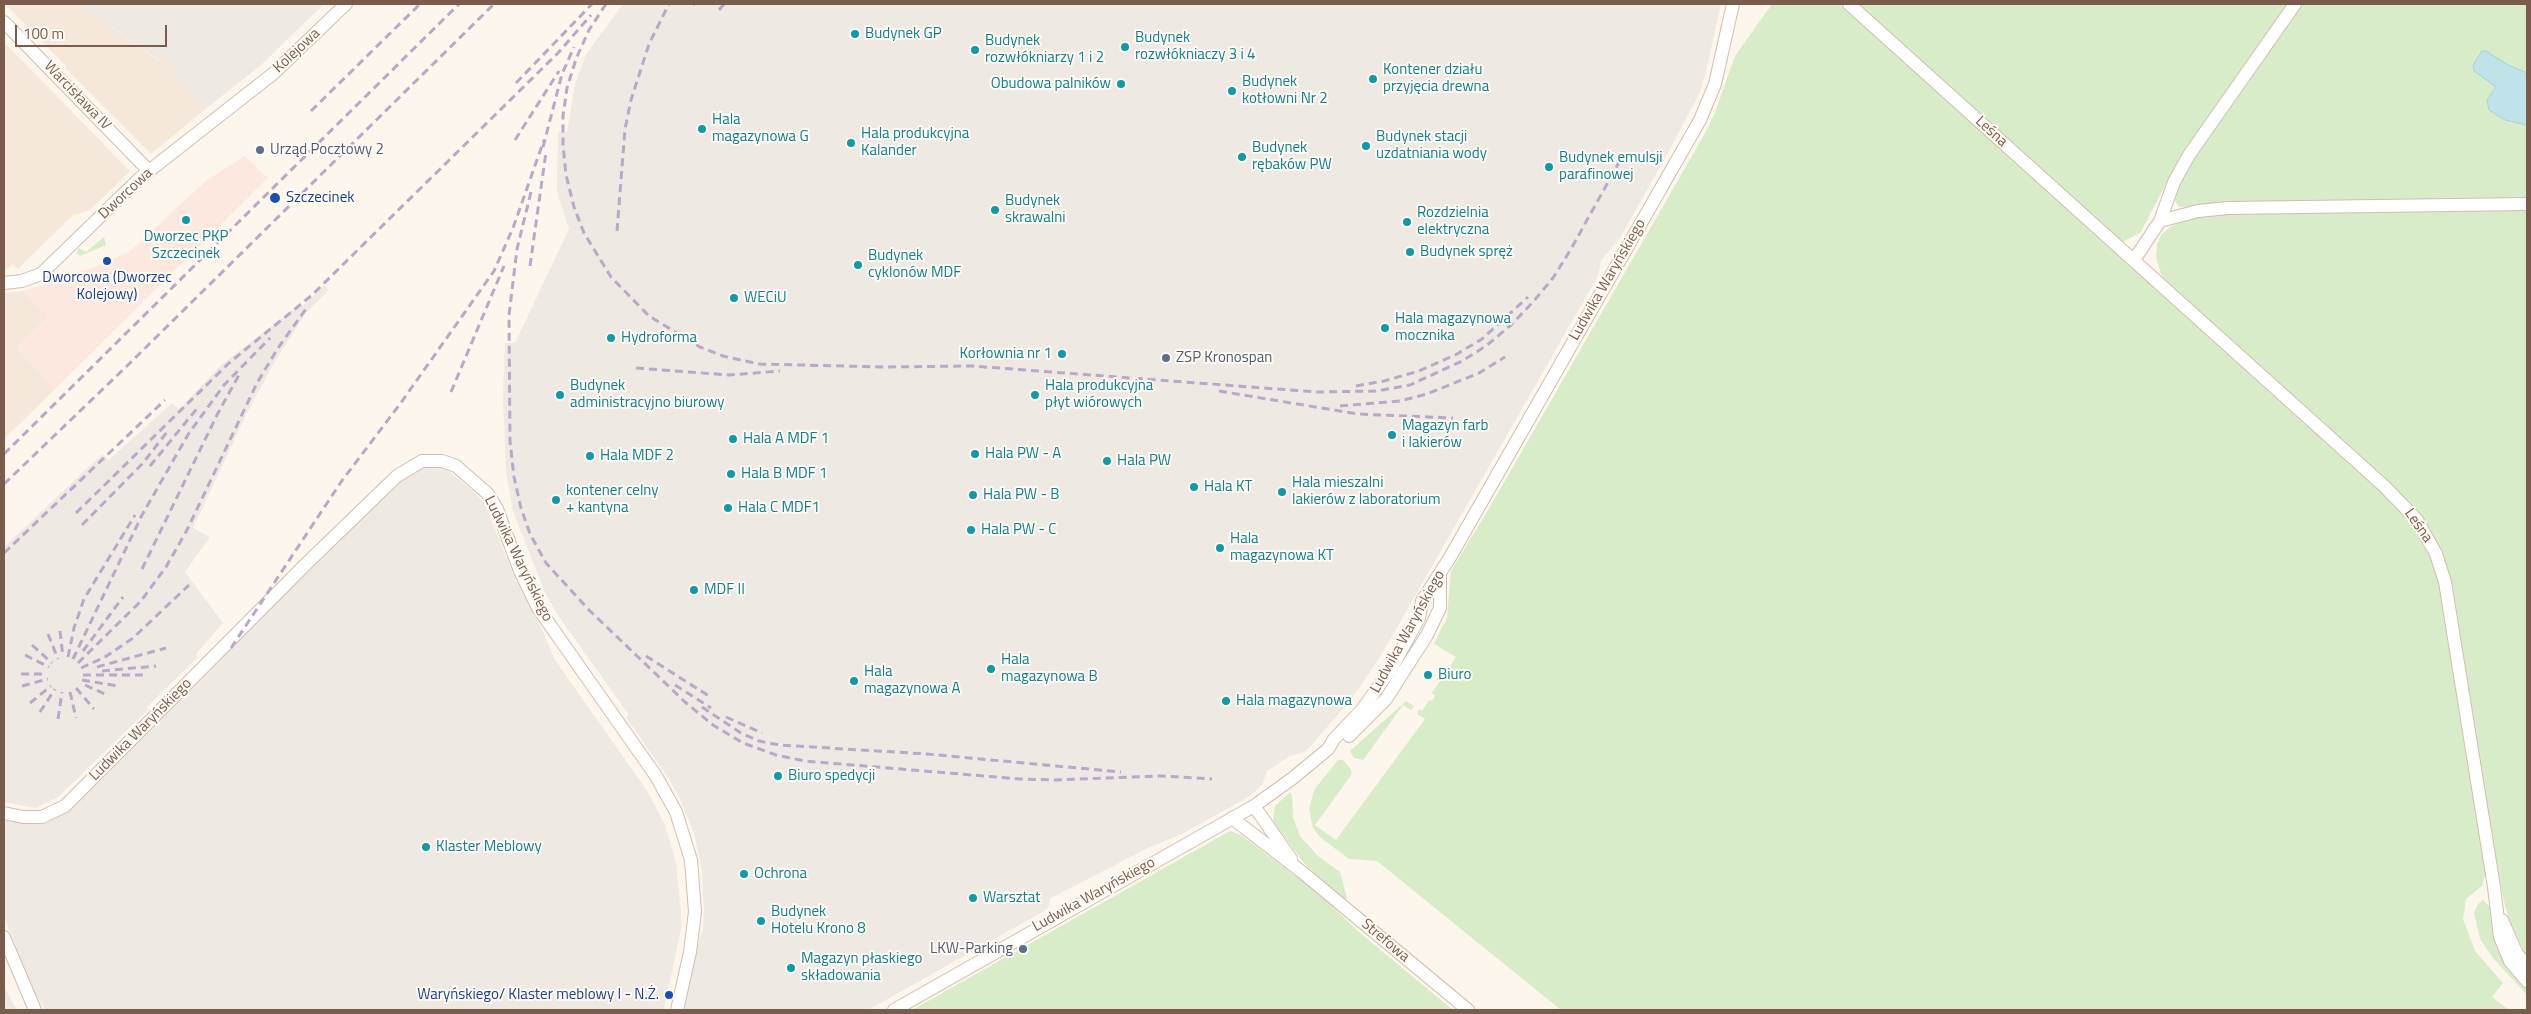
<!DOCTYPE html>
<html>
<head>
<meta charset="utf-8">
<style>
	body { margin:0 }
	#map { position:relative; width:2531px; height:1014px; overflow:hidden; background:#fdf6ec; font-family:"Titillium Web",sans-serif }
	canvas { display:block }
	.frame { position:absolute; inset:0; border:5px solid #7a5c4d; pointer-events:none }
	.scale { position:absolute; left:15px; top:25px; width:152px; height:22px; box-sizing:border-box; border:2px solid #7a5c4d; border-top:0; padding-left:6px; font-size:15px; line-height:18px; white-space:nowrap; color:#7a5c4d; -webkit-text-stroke:4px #fffaf3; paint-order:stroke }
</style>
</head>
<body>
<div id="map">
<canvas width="2531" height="1014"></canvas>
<div class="frame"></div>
<div class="scale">100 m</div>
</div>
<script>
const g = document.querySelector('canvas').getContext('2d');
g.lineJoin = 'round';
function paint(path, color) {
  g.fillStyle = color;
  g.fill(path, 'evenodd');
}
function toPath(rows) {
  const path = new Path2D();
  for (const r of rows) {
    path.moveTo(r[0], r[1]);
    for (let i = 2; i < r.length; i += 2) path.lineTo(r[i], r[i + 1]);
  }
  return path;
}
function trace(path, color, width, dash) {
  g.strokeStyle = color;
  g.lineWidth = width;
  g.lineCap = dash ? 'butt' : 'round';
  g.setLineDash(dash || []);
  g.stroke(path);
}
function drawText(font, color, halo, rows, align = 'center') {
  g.font = font + ' "Titillium Web",sans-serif';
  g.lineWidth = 4;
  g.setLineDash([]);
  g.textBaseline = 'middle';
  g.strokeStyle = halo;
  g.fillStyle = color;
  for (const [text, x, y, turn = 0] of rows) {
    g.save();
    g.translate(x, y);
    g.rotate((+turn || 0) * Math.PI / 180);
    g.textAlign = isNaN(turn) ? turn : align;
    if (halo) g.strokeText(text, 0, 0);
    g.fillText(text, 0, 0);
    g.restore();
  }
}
paint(toPath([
	[5,4,79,4,158,60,164,55,203,111,151,154,65,68,66,66],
	[4,42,130,171,90,210,72,216,18,269,13,264,6,270,4,270],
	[24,291,48,317,17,348,55,389,4,439,4,293]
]), '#f5e8da');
paint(toPath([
	[245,156,268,178,55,389,17,348,48,317,24,291,94,267,129,252,207,180]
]), '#fde8e0');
paint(toPath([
	[79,4,324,4,261,65,203,111,164,55,159,60],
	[623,4,1721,4,1705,76,1698,96,1670,149,1620,238,1601,260,1598,276,1380,657,1353,697,1311,746,1304,752,1290,756,1267,771,1262,785,1250,796,1182,834,1148,848,1051,898,1048,908,1044,911,868,1010,681,1010,697,943,703,930,704,913,702,871,694,833,679,797,669,779,626,717,629,715,557,614,544,590,513,511,506,472,503,399,505,343,515,343,569,229,557,192,558,132,567,132,575,84,586,54],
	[324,285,329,290,306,313,275,361,247,413,193,528,210,537,185,572,223,623,196,654,198,657,147,707,149,709,58,797,35,808,4,802,4,547,102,454,109,460,172,403,179,409,221,365,300,304,303,306],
	[441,465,473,491,485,504,513,574,542,629,555,660,648,792,665,825,676,862,682,924,664,1010,45,1010,33,989,4,917,4,818,43,822,68,810,266,611,401,480,417,468],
	[4,986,14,1005,17,1010,4,1010]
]), '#efe9e4');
paint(toPath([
	[1772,4,1840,4,2377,486,2416,527,2430,555,2439,580,2486,873,2482,886,2466,899,2463,919,2475,951,2503,983,2492,997,2509,1010,1561,1010,1377,861,1349,859,1320,837,1313,828,1309,809,1314,790,1338,760,1343,760,1350,768,1352,774,1315,825,1336,840,1425,719,1417,714,1419,709,1422,711,1429,700,1432,701,1435,696,1432,693,1456,657,1434,644,1447,617,1451,571,1491,505,1704,135,1714,115,1735,56],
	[1858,4,2293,4,2186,154,2164,187,2141,232,2123,242,2119,241],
	[2300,4,2527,4,2527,201,2179,207,2174,199,2175,190,2195,154],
	[2527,209,2527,957,2509,921,2502,893,2449,573,2443,555,2428,527,2414,508,2163,280,2156,257,2157,245,2161,235,2170,227,2191,217,2222,213],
	[104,237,106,245,80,256,77,254,78,248,86,252],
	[1406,701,1414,706,1411,710,1403,705,1363,760,1354,758,1350,751],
	[1290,792,1292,796,1293,817,1300,836,1318,856,1340,872,1347,897,1345,900,1304,863,1275,824,1273,819,1275,806],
	[1230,831,1241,835,1317,892,1359,932,1453,1010,912,1010],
	[2483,900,2490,907,2492,922,2527,986,2527,995,2493,958,2480,939,2474,913,2478,904]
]), '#d8ecc9');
const water = toPath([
	[2482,51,2486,51,2508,65,2527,73,2527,125,2505,120,2489,110,2487,100,2496,87,2474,71,2473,65,2482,51]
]);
paint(water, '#bfe3e8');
trace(water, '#a5d3da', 1);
const minor = toPath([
	[1849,4,2384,486,2417,520,2436,554,2445,582,2494,887,2500,937,2510,961,2527,981],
	[4,22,149,171],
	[2160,221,2198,211,2228,208,2527,204],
	[2134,260,2160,221,2174,182,2189,155,2295,4],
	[4,283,22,281,41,274,140,178,274,73,346,4],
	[1349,736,1386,699,1427,635,1440,608,1440,574],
	[1254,806,1291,859],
	[4,813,23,817,42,817,65,806,306,564,397,476,422,461,442,461,456,466,487,493,497,509,520,571,538,608,656,776,676,812,691,860,695,912,690,952,677,1010],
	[1232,818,1302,872,1468,1010],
	[2502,920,2516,952,2527,967],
	[4,937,35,1010],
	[894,1010,1254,806,1293,778,1328,749,1334,739,1361,711,1391,669,1419,618,1422,601,1449,559,1700,120,1715,84,1733,4]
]);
trace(minor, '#d1beb0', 14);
trace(minor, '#fff', 12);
trace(toPath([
	[606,4,589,30,576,59,567,88,563,116,563,145,566,175,574,207,584,233,611,277,649,316,700,347,723,356,759,364,885,367,972,366,1317,392,1377,391,1410,385,1462,361,1486,346,1511,325,1533,302,1553,278,1571,249,1622,157],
	[693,5,694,4],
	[719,10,724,4],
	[516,83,592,4],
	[311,111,420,4],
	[515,140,559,71],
	[543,147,562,74,574,47],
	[531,192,517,249,509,315,510,441,514,477,521,508,530,534,546,563,589,610,685,702,713,725,743,743,776,755,805,761,1020,779,1055,780,1161,776,1212,779],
	[617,231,625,129,631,100,649,44,669,4],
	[530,266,546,152],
	[636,368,729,375,780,371],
	[1356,386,1384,381,1419,371,1457,354,1482,339,1528,297],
	[1219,391,1358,414,1453,418],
	[451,392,504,266],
	[1340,406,1400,401,1427,394,1479,373,1505,357],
	[4,454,459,4],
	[150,466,199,406],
	[4,484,128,365,494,4],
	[76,513,229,363,312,295,558,53,591,15],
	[82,525,143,463,167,432],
	[4,553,165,400],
	[142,569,218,413,239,375],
	[60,631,63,657],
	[48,634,58,659],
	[32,645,52,663],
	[231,648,341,482,400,404,494,271,513,228,544,140],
	[83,651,123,597],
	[25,655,49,667],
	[646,656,709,696],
	[68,657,74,628,84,599,135,515],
	[73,659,142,515,189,433,224,385,270,338],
	[78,663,141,601,166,567,187,530,257,383,278,348,308,306],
	[97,667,166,648],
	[81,668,105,657,133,638,189,585],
	[102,671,156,666],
	[21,674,47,674],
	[83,675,147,675],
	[82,680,118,686],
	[85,685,105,694],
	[675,685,711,708],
	[22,686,48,679],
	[76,688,94,709],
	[70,692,76,718],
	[30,703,51,686],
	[702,707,741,733,759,741,779,745,927,754,1121,772],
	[40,712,55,689],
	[726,717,762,733],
	[58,719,62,692]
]), '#b9a8c9', 3, [8, 5]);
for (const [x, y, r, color] of [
	[855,34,5,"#0f9aa8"],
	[1125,47,5,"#0f9aa8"],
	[975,50,5,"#0f9aa8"],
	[1373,79,5,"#0f9aa8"],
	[1121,84,5,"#0f9aa8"],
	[1232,91,5,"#0f9aa8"],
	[702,129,5,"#0f9aa8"],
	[851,143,5,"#0f9aa8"],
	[1366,146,5,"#0f9aa8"],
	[260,150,5,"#5c6f8a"],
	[1242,157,5,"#0f9aa8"],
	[1549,167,5,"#0f9aa8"],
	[275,198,6,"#1a4fb4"],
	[995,210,5,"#0f9aa8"],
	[186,220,5,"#0f9aa8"],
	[1407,222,5,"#0f9aa8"],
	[1410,252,5,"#0f9aa8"],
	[107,261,5,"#1a4fb4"],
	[858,265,5,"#0f9aa8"],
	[734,298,5,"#0f9aa8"],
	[1385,328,5,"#0f9aa8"],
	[611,338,5,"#0f9aa8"],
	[1062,354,5,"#0f9aa8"],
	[1166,358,5,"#5c6f8a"],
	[560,395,5,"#0f9aa8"],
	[1035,395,5,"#0f9aa8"],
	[1392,435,5,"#0f9aa8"],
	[733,439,5,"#0f9aa8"],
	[975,454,5,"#0f9aa8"],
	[590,456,5,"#0f9aa8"],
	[1107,461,5,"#0f9aa8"],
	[731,474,5,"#0f9aa8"],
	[1194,487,5,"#0f9aa8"],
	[1282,492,5,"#0f9aa8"],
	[973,495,5,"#0f9aa8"],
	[556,500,5,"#0f9aa8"],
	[728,508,5,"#0f9aa8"],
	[971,530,5,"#0f9aa8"],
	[1220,548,5,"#0f9aa8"],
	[694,590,5,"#0f9aa8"],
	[991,669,5,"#0f9aa8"],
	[1428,675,5,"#0f9aa8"],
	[854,681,5,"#0f9aa8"],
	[1226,701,5,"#0f9aa8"],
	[778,776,5,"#0f9aa8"],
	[426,847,5,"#0f9aa8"],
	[744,874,5,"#0f9aa8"],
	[973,898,5,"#0f9aa8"],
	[761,921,5,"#0f9aa8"],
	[1023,949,5,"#5c6f8a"],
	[791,968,5,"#0f9aa8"],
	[669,995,5,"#1a4fb4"]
]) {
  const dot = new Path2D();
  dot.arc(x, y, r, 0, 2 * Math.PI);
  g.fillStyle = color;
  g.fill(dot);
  trace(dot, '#fffaf3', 2);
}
drawText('15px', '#0d838f', '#fffaf3', [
	["Budynek GP",865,34],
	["Budynek",1135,38],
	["rozwłókniaczy 3 i 4",1135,55],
	["Budynek",985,41],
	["rozwłókniarzy 1 i 2",985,58],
	["Kontener działu",1383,70],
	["przyjęcia drewna",1383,87],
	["Budynek",1242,82],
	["kotłowni Nr 2",1242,99],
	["Obudowa palników",1111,84,"right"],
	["Hala",712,120],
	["magazynowa G",712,137],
	["Hala produkcyjna",861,134],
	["Kalander",861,151],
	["Budynek stacji",1376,137],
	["uzdatniania wody",1376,154],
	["Budynek",1252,148],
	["rębaków PW",1252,165],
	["Budynek emulsji",1559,158],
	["parafinowej",1559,175],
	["Budynek",1005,201],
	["skrawalni",1005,218],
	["Rozdzielnia",1417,213],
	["elektryczna",1417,230],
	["Dworzec PKP",186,237,"center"],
	["Szczecinek",186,254,"center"],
	["Budynek spręż",1420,252],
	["Budynek",868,256],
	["cyklonów MDF",868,273],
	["WECiU",744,298],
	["Hala magazynowa",1395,319],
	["mocznika",1395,336],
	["Hydroforma",621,338],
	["Korłownia nr 1",1052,354,"right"],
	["Budynek",570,386],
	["administracyjno biurowy",570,403],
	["Hala produkcyjna",1045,386],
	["płyt wiórowych",1045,403],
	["Magazyn farb",1402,426],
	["i lakierów",1402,443],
	["Hala A MDF 1",743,439],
	["Hala PW - A",985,454],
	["Hala MDF 2",600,456],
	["Hala PW",1117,461],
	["Hala B MDF 1",741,474],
	["Hala mieszalni",1292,483],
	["lakierów z laboratorium",1292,500],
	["Hala KT",1204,487],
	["kontener celny",566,491],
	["+ kantyna",566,508],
	["Hala PW - B",983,495],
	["Hala C MDF1",738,508],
	["Hala PW - C",981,530],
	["Hala",1230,539],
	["magazynowa KT",1230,556],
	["MDF II",704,590],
	["Hala",1001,660],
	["magazynowa B",1001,677],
	["Hala",864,672],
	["magazynowa A",864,689],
	["Biuro",1438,675],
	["Hala magazynowa",1236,701],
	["Biuro spedycji",788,776],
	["Klaster Meblowy",436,847],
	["Ochrona",754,874],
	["Warsztat",983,898],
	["Budynek",771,912],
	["Hotelu Krono 8",771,929],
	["Magazyn płaskiego",801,959],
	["składowania",801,976]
], 'left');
drawText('15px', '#7a5c4d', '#fffaf3', [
	["Kolejowa",297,51,-43],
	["Warcisława IV",77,96,46],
	["Leśna",1991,132,42],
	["Dworcowa",126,194,-43],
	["Ludwika Waryńskiego",1608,280,-60],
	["Leśna",2418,526,55],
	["Ludwika Waryńskiego",518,559,64],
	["Ludwika Waryńskiego",1408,632,-61],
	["Ludwika Waryńskiego",141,730,-45],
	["Ludwika Waryńskiego",1094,895,-29],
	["Strefowa",1385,941,40]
]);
drawText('15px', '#4e5e75', '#fffaf3', [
	["Urząd Pocztowy 2",270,150],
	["ZSP Kronospan",1176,358],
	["LKW-Parking",1013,949,"right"]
], 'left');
drawText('15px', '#164399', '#fffaf3', [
	["Szczecinek",286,198],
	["Dworcowa (Dworzec",107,278,"center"],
	["Kolejowy)",107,295,"center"],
	["Waryńskiego/ Klaster meblowy I - N.Ż.",659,995,"right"]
], 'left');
</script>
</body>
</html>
